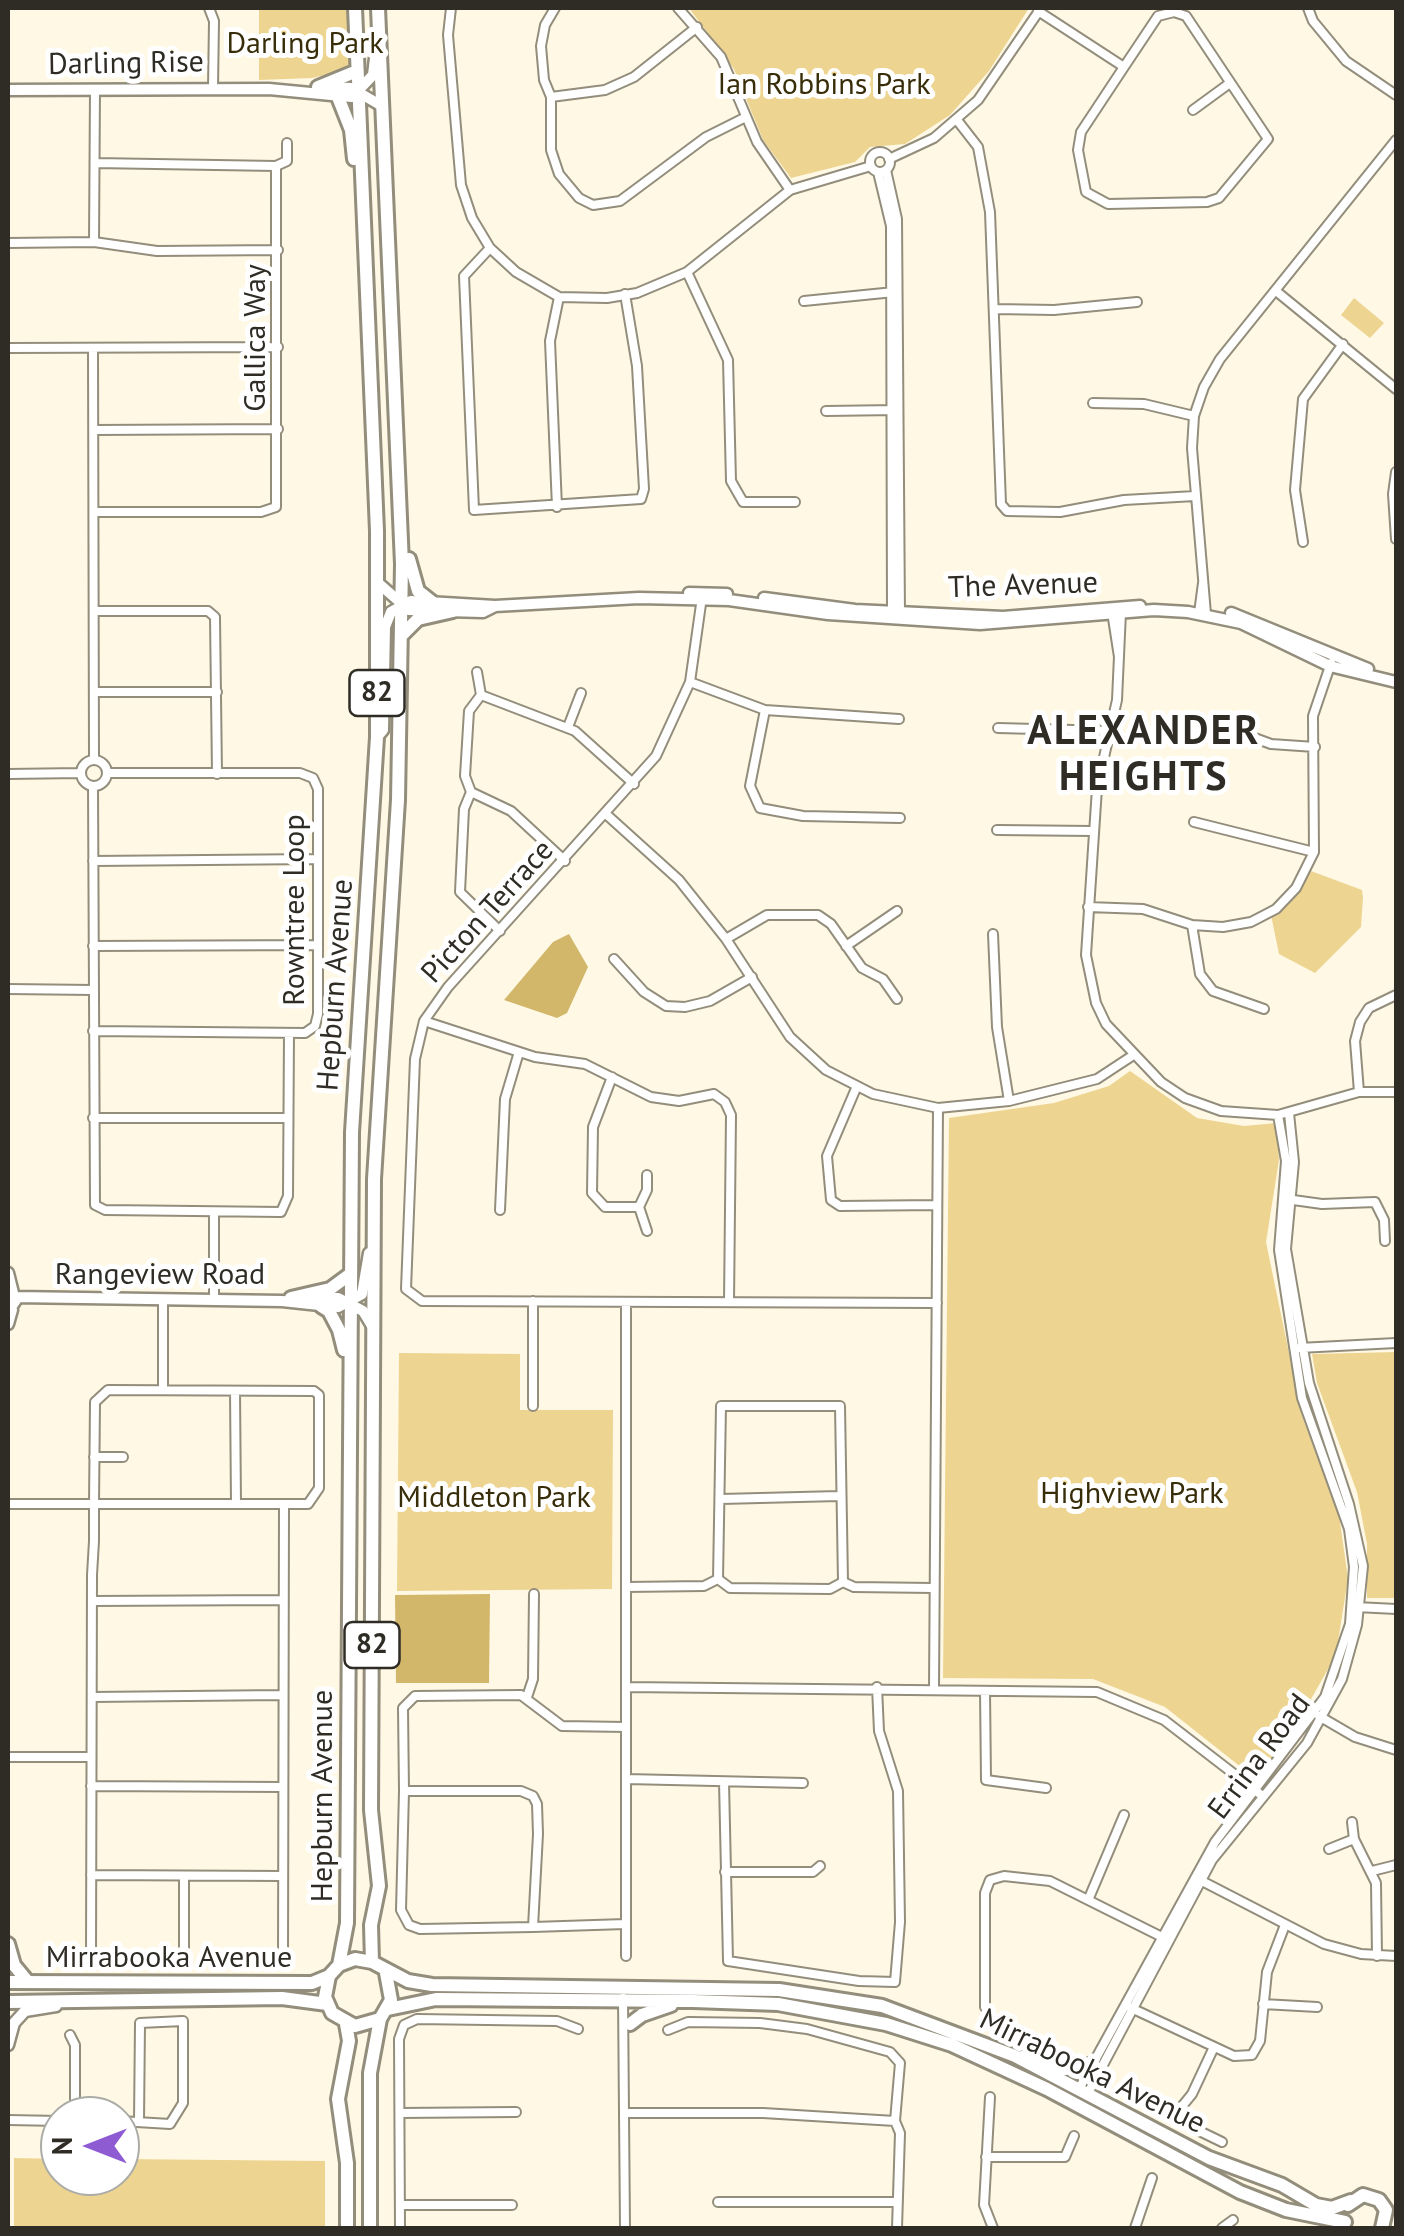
<!DOCTYPE html>
<html>
<head>
<meta charset="utf-8">
<style>
	body { margin:0 }
	#map { position:relative; width:1404px; height:2236px; overflow:hidden; background:#fff8e5; font-family:"PT Sans",sans-serif }
	canvas { display:block }
	.frame { position:absolute; inset:0; border:10px solid #2e2c25; pointer-events:none }
	.north { position:absolute; left:40px; top:2096px; width:100px; height:100px; box-sizing:border-box; background:#fff; border:2px solid #ababa8; border-radius:50%; rotate:270deg; font-size:28px; font-weight:700; line-height:40px; text-align:center; color:#2e2c25 }
	.north::after { content:''; display:block; margin:auto; width:35px; height:45px; background:#8f5bd3; clip-path:polygon(50% 0,100% 100%,50% 72%,0 100%) }
</style>
</head>
<body>
<div id="map">
<canvas width="1404" height="2236"></canvas>
<div class="frame"></div>
<div class="north">N</div>
</div>
<script>
const g = document.querySelector('canvas').getContext('2d');
g.lineJoin = 'round';
function paint(path, color) {
  g.fillStyle = color;
  g.fill(path, 'evenodd');
}
function toPath(rows) {
  const path = new Path2D();
  for (const r of rows) {
    if (r.length === 3) {
      path.moveTo(r[0] + r[2], r[1]);
      path.arc(r[0], r[1], r[2], 0, 2 * Math.PI);
      continue;
    }
    path.moveTo(r[0], r[1]);
    for (let i = 2; i < r.length; i += 2) path.lineTo(r[i], r[i + 1]);
  }
  return path;
}
function trace(path, color, width, dash) {
  g.strokeStyle = color;
  g.lineWidth = width;
  g.lineCap = dash ? 'butt' : 'round';
  g.setLineDash(dash || []);
  g.stroke(path);
}
function drawText(font, color, halo, rows, align = 'center') {
  g.font = font + ' "PT Sans",sans-serif';
  g.lineWidth = 10;
  g.setLineDash([]);
  g.textBaseline = 'middle';
  g.strokeStyle = halo;
  g.fillStyle = color;
  for (const [text, x, y, turn = 0] of rows) {
    g.save();
    g.translate(x, y);
    g.rotate((+turn || 0) * Math.PI / 180);
    g.textAlign = isNaN(turn) ? turn : align;
    if (halo) g.strokeText(text, 0, 0);
    g.fillText(text, 0, 0);
    g.restore();
  }
}
paint(toPath([
	[259,8,348,8,350,69,312,78,259,80],
	[689,8,1029,8,989,71,950,115,905,144,870,147,855,162,791,178,763,140,734,69],
	[1354,298,1384,323,1370,338,1341,315],
	[1311,871,1362,890,1363,898,1361,927,1315,973,1279,954,1271,915,1300,889],
	[1130,1071,1197,1118,1244,1126,1276,1123,1279,1160,1266,1242,1302,1416,1339,1515,1348,1578,1336,1655,1289,1738,1256,1779,1165,1707,1093,1679,943,1678,949,1118,1054,1103,1109,1086],
	[1396,1352,1396,1598,1367,1598,1367,1544,1357,1492,1317,1383,1312,1354],
	[399,1353,520,1354,520,1410,613,1410,612,1589,397,1591],
	[14,2158,60,2159,60,2176,120,2176,120,2159,325,2161,325,2228,14,2228]
]), '#edd591');
paint(toPath([
	[569,934,588,967,567,1013,557,1018,504,1000,553,942],
	[490,1594,489,1683,396,1683,395,1595]
]), '#d2b76a');
const minor = toPath([
	[209,8,214,21,213,88],
	[451,8,448,35,461,185,472,218,490,248,516,272,559,297,607,298,637,293,687,272,790,190,871,166],
	[555,8,545,25,541,46,544,80,551,97,551,150,559,174,579,198,593,205,620,201,706,137,746,117],
	[678,8,721,57,757,142,790,190],
	[1308,8,1313,21,1346,61,1396,95],
	[1038,11,1124,67,1081,132,1078,150,1086,192,1108,204,1207,202,1219,198,1268,139,1186,16,1174,12,1158,16,1124,67],
	[551,97,605,90,634,77,697,27],
	[1193,110,1230,83],
	[957,120,978,147,990,212,1001,504,1007,511,1060,512,1124,500,1195,496],
	[880,162,10],
	[889,159,934,138,978,100,1039,11],
	[95,163,276,166],
	[276,166,287,161,287,143],
	[886,170,897,219,900,614],
	[878,172,891,226,892,615],
	[94,242,95,89],
	[8,243,94,242,157,251,278,250],
	[490,248,464,276,474,510,641,499,644,489,637,366,625,294],
	[687,272,728,360,731,481,743,502,795,502],
	[1276,291,1396,389],
	[804,301,894,292],
	[995,309,1054,310,1137,302],
	[8,348,278,347],
	[93,350,94,759],
	[1093,403,1144,404,1194,416],
	[826,411,896,410],
	[94,430,278,429],
	[1396,472,1393,494,1396,539],
	[557,507,550,341,559,297],
	[94,512,261,512,276,507,276,166],
	[1303,542,1295,490,1303,399,1343,344],
	[702,597,690,682,656,756,448,987,424,1021,415,1059,406,1289,422,1301,937,1303],
	[94,611,208,611,215,617,217,774],
	[1112,612,1119,657],
	[1121,612,1117,700,1097,788,1086,955,1096,1003,1106,1024,1161,1082,1185,1098,1221,1111,1278,1115,1359,1092,1396,1092],
	[1199,613,1203,583],
	[1206,614,1192,448,1194,416,1204,387,1220,359,1396,140],
	[477,672,481,695,575,731,634,784],
	[690,682,765,710,899,719],
	[94,692,217,692],
	[765,710,750,786,760,808,803,816,900,818],
	[1214,723,1271,744,1315,747],
	[568,727,581,693],
	[998,728,1111,731],
	[94,773,13],
	[8,774,80,773],
	[93,786,95,1205,105,1210,281,1212,288,1196,289,1033],
	[471,792,464,809,460,892,500,931],
	[471,792,511,811,565,861],
	[471,792,465,776,469,711,481,695],
	[607,815,679,880,726,939,790,1037,826,1070,873,1094,938,1108,1009,1101,1097,1079,1132,1056],
	[1194,822,1314,852],
	[997,830,1092,831],
	[93,861,318,859],
	[1088,907,1143,909,1192,925,1223,927,1251,922,1276,909,1296,888,1314,852,1313,716,1331,663],
	[1192,925,1200,974,1213,991,1264,1009],
	[993,934,997,1027,1009,1101],
	[726,939,767,915,818,915,831,924,862,968,883,979,897,999],
	[93,946,318,945],
	[846,946,897,911],
	[614,959,644,992,666,1006,685,1007,710,1001,752,977],
	[8,989,93,990],
	[424,1021,535,1057,585,1064,651,1097,679,1101,714,1094,725,1102,731,1115,729,1302],
	[93,1031,305,1033,315,1026,318,1014,318,789,313,778,300,773,107,773],
	[612,1077,593,1127,592,1193,605,1207,639,1207],
	[857,1086,827,1156,831,1200,840,1206,937,1205],
	[1359,1092,1355,1041,1360,1022,1369,1008,1396,995],
	[93,1118,288,1118],
	[647,1175,647,1190,639,1207,647,1231],
	[1286,1199,1322,1204,1375,1202,1384,1220,1385,1241],
	[500,1210,505,1099,519,1052],
	[163,1300,163,1390],
	[214,1300,214,1213],
	[626,1302,626,1956],
	[1299,1348,1396,1343],
	[235,1391,236,1504],
	[533,1406,533,1301],
	[94,1457,123,1457],
	[721,1499,839,1496],
	[8,1504,308,1504,319,1488,319,1395,314,1391,108,1390,95,1402,94,1504,94,1541,92,1575,91,1959],
	[718,1579,730,1588,830,1589,843,1582],
	[626,1587,704,1586,718,1579,721,1406,840,1406,843,1582,854,1587,933,1588],
	[92,1601,283,1600],
	[1356,1607,1396,1609],
	[626,1687,1097,1692,1164,1720,1260,1794],
	[934,1689,938,1108],
	[985,1691,986,1780,1046,1788],
	[92,1697,282,1695],
	[527,1697,533,1679,534,1594],
	[1319,1716,1355,1737,1396,1750],
	[8,1757,91,1757],
	[626,1779,803,1783],
	[724,1782,728,1961,859,1981,895,1982,900,1922,898,1791,879,1731,877,1687],
	[91,1786,283,1787],
	[404,1791,403,1708,415,1696,521,1695,562,1726,626,1727],
	[1352,1822,1354,1839,1376,1883,1377,1956],
	[1329,1849,1354,1839],
	[1372,1871,1396,1865],
	[725,1872,813,1872,820,1866],
	[91,1875,283,1876],
	[1198,1879,1324,1944,1361,1954,1396,1956],
	[1089,1898,1124,1815],
	[533,1927,538,1834,537,1804,533,1796,521,1791,404,1791,401,1910,409,1925,420,1929,533,1927,625,1924],
	[184,1957,184,1876],
	[283,1957,284,1504],
	[623,1998,625,2228],
	[1263,2004,1317,2007],
	[985,2007,985,1893,990,1880,1004,1876,1050,1881,1164,1938],
	[1129,2007,1234,2056,1252,2055,1260,2041,1267,1972,1285,1925],
	[668,2030,688,2022,760,2023,807,2029,890,2052,900,2063,895,2121],
	[70,2035,75,2045,75,2116],
	[1079,2089,1215,1842,1325,1697,1350,1624,1354,1567,1349,1529,1302,1398,1279,1250,1286,1161,1278,1115],
	[1087,2095,1212,1860,1307,1743,1342,1679,1357,1625,1363,1566,1349,1504,1309,1383,1286,1249,1294,1162,1289,1113],
	[990,2097,984,2205,993,2228],
	[1139,2098,1161,2110,1179,2110,1189,2126,1222,2142],
	[1179,2110,1192,2094,1214,2047],
	[400,2113,516,2112],
	[626,2113,763,2113,895,2121,900,2133,897,2228],
	[8,2120,60,2121],
	[120,2121,170,2124,183,2103,183,2021,140,2023,139,2121],
	[986,2157,1065,2157,1074,2136],
	[718,2202,897,2202],
	[400,2205,512,2205],
	[400,2228,399,2039,404,2025,417,2019,557,2021,578,2029],
	[1135,2228,1152,2178],
	[1222,2228,1233,2220]
]);
const tertiary = toPath([
	[322,87,351,88,382,106],
	[8,90,269,89,352,97,373,75,375,58],
	[377,582,409,610,483,612,495,606],
	[689,593,727,594],
	[764,598,855,610,1003,617,1140,606],
	[1231,613,1368,669],
	[377,737,383,730,385,627,391,612,411,601,495,606,639,598,729,600,828,614,980,624,1154,610,1188,612,1241,623,1330,666,1396,682],
	[8,1273,13,1293],
	[8,1291,16,1300,8,1312],
	[15,1297,282,1301,338,1307,362,1294,369,1253],
	[307,1298,338,1298,363,1311,372,1326],
	[8,1324,12,1310],
	[8,2045,14,2023,25,2011,56,2006]
]);
const primary = toPath([
	[318,87,357,71],
	[338,97,351,130,354,159],
	[409,559,418,591,432,602],
	[402,635,418,619,453,611],
	[291,1298,330,1289,349,1275],
	[321,1306,329,1311,339,1330,344,1350],
	[8,1944,14,1965,28,1982],
	[372,1962,371,1925,379,1886,371,1810,374,1179,398,800,402,564,378,8],
	[339,1965,347,1923,352,1132,377,737,377,531,355,8],
	[386,1973,391,2000,380,2019,355,2026,332,2013,325,1997,329,1976,339,1965,355,1959,372,1962,408,1981,432,1985,779,1990,882,2006,1015,2056,1209,2158,1282,2185,1316,2205,1332,2208,1351,2201],
	[8,1982,312,1983,329,1976],
	[8,2002,282,1998,327,2004],
	[388,2009,436,1999,693,2001,778,2004,886,2024,952,2045,1047,2089,1240,2192,1286,2210,1345,2222],
	[346,2024,349,2041,338,2099,347,2163,347,2228],
	[630,2024,642,2015,671,2005],
	[1022,2057,1065,2069,1091,2065],
	[1348,2205,1363,2195,1379,2200,1386,2210,1382,2228],
	[370,2228,370,2073,380,2019]
]);
trace(minor, '#938d7c', 12);
trace(tertiary, '#938d7c', 15);
trace(primary, '#938d7c', 18);
trace(minor, '#fff', 8);
trace(tertiary, '#fff', 10);
trace(primary, '#fff', 12);
for (const [x, y, w] of [
	[377,693,55],
	[372,1645,55]
]) {
  const box = new Path2D();
  box.roundRect(x - w / 2, y - 23, w, 46, 8);
  g.fillStyle = '#fff';
  g.fill(box);
  trace(box, '#2e2c25', 2.5);
}
drawText('bold 28px', '#2e2c25', null, [
	["82",377,693],
	["82",372,1645]
]);
drawText('30px', '#382d09', '#fff', [
	["Darling Park",305,44],
	["Ian Robbins Park",824,85],
	["Highview Park",1132,1494],
	["Middleton Park",494,1498]
]);
drawText('30px', '#2e2c25', '#fff', [
	["Darling Rise",126,64,-1],
	["Gallica Way",256,338,-90],
	["The Avenue",1023,586,-2],
	["Rowntree Loop",295,910,-90],
	["Picton Terrace",488,912,-48],
	["Hepburn Avenue",336,985,-86],
	["Rangeview Road",160,1275],
	["Errina Road",1260,1757,-53],
	["Hepburn Avenue",323,1796,-90],
	["Mirrabooka Avenue",169,1958],
	["Mirrabooka Avenue",1092,2072,26]
]);
g.letterSpacing = '2.5px';
drawText('bold 40px', '#2e2c25', '#fff', [
	["ALEXANDER",1144,733],
	["HEIGHTS",1144,779]
]);
g.letterSpacing = '0px';
</script>
</body>
</html>
